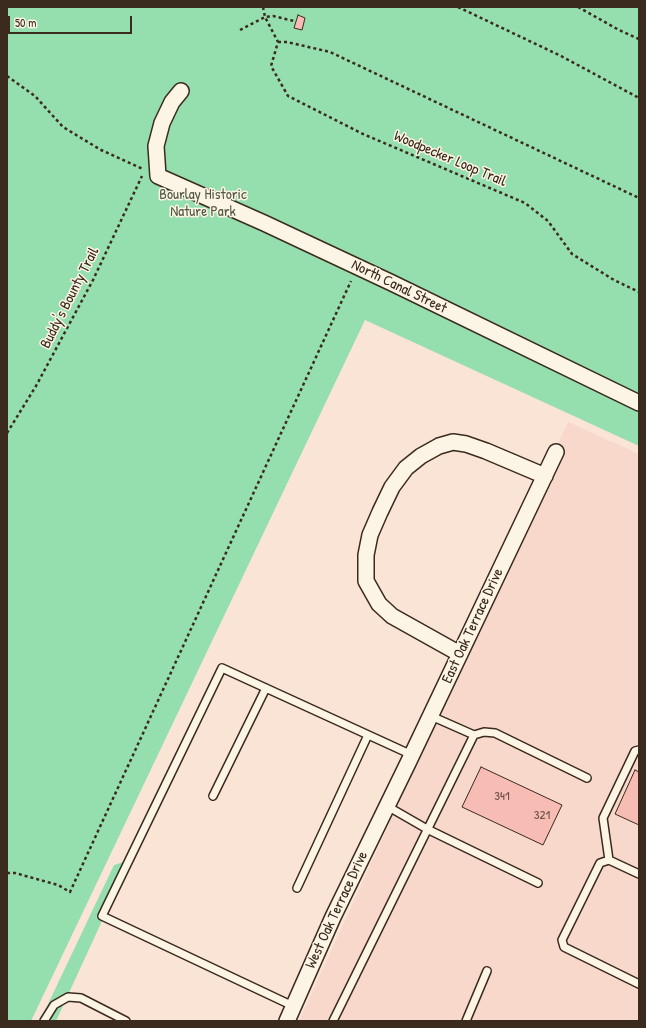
<!DOCTYPE html>
<html>
<head>
<meta charset="utf-8">
<style>
	body { margin:0 }
	#map { position:relative; width:646px; height:1028px; overflow:hidden; background:#fae4d6; font-family:"Patrick Hand",sans-serif }
	canvas { display:block }
	.frame { position:absolute; inset:0; border:8px solid #3b2a1e; pointer-events:none }
	.scale { position:absolute; left:8px; top:16px; width:124px; height:18px; box-sizing:border-box; border:2px solid #3b2a1e; border-top:0; padding-left:5px; font-size:12px; line-height:14px; white-space:nowrap; color:#3b2a1e; -webkit-text-stroke:3px #fcf5e5; paint-order:stroke }
</style>
</head>
<body>
<div id="map">
<canvas width="646" height="1028"></canvas>
<div class="frame"></div>
<div class="scale">50 m</div>
</div>
<script>
const g = document.querySelector('canvas').getContext('2d');
g.lineJoin = 'round';
function paint(path, color) {
  g.fillStyle = color;
  g.fill(path, 'evenodd');
}
function toPath(rows) {
  const path = new Path2D();
  for (const r of rows) {
    path.moveTo(r[0], r[1]);
    for (let i = 2; i < r.length; i += 2) path.lineTo(r[i], r[i + 1]);
  }
  return path;
}
function trace(path, color, width, dash) {
  g.strokeStyle = color;
  g.lineWidth = width;
  g.lineCap = dash ? 'butt' : 'round';
  g.setLineDash(dash || []);
  g.stroke(path);
}
function drawText(font, color, halo, rows, align = 'center') {
  g.font = font + ' "Patrick Hand",sans-serif';
  g.lineWidth = 3;
  g.setLineDash([]);
  g.textBaseline = 'middle';
  g.strokeStyle = halo;
  g.fillStyle = color;
  for (const [text, x, y, turn = 0] of rows) {
    g.save();
    g.translate(x, y);
    g.rotate((+turn || 0) * Math.PI / 180);
    g.textAlign = isNaN(turn) ? turn : align;
    if (halo) g.strokeText(text, 0, 0);
    g.fillText(text, 0, 0);
    g.restore();
  }
}
paint(toPath([
	[568,422,639,454,639,1021,299,1021,421,754]
]), '#f9d8cc');
paint(toPath([
	[7,7,639,7,639,446,365,320,31,1021,7,1021],
	[130,860,56,1021,40,1021,114,865]
]), '#95deae');
const building = toPath([
	[298,15,305,18,302,30,294,28,298,15],
	[481,767,562,805,543,845,462,807,481,767],
	[635,770,639,772,639,825,615,814,635,770]
]);
paint(building, '#f7bcb4');
trace(building, '#3b2a1e', 1);
const service = toPath([
	[474,735,484,732,495,733,587,778],
	[213,796,266,688],
	[387,806,427,829,538,883],
	[609,860,603,818,635,751,639,750],
	[639,874,609,860,600,863,562,940,564,947,639,984],
	[297,888,368,735],
	[293,1006,102,916,222,668,412,755],
	[44,1021,54,1005,68,997,81,998,126,1021],
	[333,1021,474,735,431,716],
	[466,1021,487,971]
]);
const minor = toPath([
	[181,91,172,102,162,123,156,146,158,176,264,223,392,283,639,403],
	[460,654,392,616,379,604,366,581,366,555,370,535,380,512,392,487,406,468,421,456,439,446,453,442,466,444,486,451,545,476],
	[287,1021,333,917,408,763,556,452]
]);
trace(service, '#3b2a1e', 10);
trace(minor, '#3b2a1e', 18);
trace(toPath([
	[263,7,265,17,278,42,271,66,288,96,363,134,525,203,548,221,572,254,614,280,639,292],
	[458,7,561,56,639,98],
	[578,7,619,30,639,39],
	[240,30,265,17,273,16,294,21],
	[278,42,287,42,330,52,639,198],
	[7,76,35,96,63,127,101,150,143,169],
	[7,433,36,386,93,280,142,176],
	[7,873,15,873,58,885,70,892,351,281]
]), '#3b2a1e', 2.5, [3, 3]);
trace(service, '#fcf5e5', 7);
trace(minor, '#fcf5e5', 15);
drawText('13px', '#6a4e44', null, [
	["341",502,797],
	["321",542,816]
]);
drawText('15px', '#3b2a1e', '#fcf5e5', [
	["Woodpecker Loop Trail",450,159,23],
	["North Canal Street",399,287,26],
	["Buddy's Bounty Trail",70,298,-63],
	["East Oak Terrace Drive",473,626,-65],
	["West Oak Terrace Drive",337,910,-65]
]);
drawText('15px', '#525742', '#fcf5e5', [
	["Bourlay Historic",203,195],
	["Nature Park",203,212]
]);
</script>
</body>
</html>
